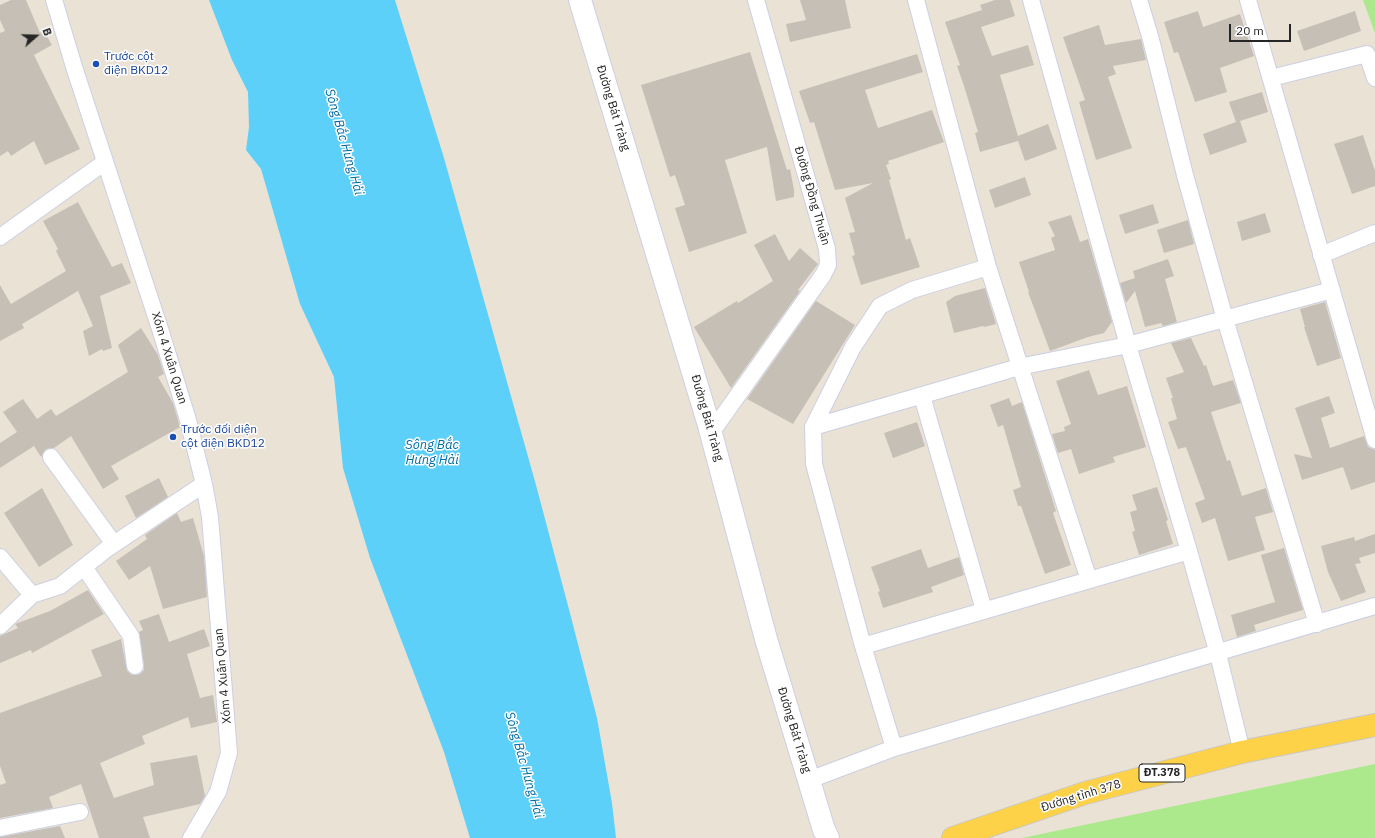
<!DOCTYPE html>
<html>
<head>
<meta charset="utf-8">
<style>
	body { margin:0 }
	#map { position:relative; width:1375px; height:838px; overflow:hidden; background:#ebe2d6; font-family:"IBM Plex Sans",sans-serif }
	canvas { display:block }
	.north { position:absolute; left:16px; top:16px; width:40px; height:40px; -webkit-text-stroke:3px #fff; paint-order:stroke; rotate:70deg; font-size:11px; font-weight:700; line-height:16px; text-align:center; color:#262626 }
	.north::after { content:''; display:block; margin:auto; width:14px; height:18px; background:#262626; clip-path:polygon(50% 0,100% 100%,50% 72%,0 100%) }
	.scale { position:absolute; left:1229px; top:24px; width:62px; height:18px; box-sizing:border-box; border:2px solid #262626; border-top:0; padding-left:5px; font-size:12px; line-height:14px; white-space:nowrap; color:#262626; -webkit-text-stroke:3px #fff; paint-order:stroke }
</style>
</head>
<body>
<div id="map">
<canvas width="1375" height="838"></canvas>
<div class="north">B</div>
<div class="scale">20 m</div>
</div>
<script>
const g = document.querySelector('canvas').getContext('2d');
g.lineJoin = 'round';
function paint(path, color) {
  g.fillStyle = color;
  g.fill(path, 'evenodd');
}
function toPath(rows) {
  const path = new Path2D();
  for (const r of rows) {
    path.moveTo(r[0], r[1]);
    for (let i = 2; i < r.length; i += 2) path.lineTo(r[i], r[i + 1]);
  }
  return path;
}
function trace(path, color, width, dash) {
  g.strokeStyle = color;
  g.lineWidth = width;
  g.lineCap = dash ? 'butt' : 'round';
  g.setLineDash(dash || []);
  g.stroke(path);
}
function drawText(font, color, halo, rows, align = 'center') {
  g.font = font + ' "IBM Plex Sans",sans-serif';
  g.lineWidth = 3;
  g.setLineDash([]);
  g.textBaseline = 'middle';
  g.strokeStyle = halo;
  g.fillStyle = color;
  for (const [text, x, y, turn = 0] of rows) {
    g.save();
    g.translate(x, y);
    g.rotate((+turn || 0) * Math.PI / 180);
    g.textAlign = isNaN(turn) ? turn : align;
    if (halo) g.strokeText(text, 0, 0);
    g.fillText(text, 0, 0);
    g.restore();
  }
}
paint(toPath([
	[1363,0,1375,0,1375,33],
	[1375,764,1375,838,1022,838]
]), '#ace88c');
paint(toPath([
	[209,0,395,0,444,158,536,485,571,617,597,718,612,803,616,838,470,838,444,752,370,558,343,468,334,377,300,304,261,169,246,150,249,127,248,92,232,60]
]), '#5cd0f9');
paint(toPath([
	[11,0,26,0,40,33,44,31,52,45,34,55,80,149,45,165,34,141,11,156,8,151,0,156,0,33,5,31,0,20,0,5],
	[800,0,845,0,851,28,790,42,786,24,806,20],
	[995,0,1010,0,1015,16,981,27,992,56,1028,45,1034,65,1000,75,1018,136,1048,124,1057,149,1025,161,1018,141,980,152,975,133,978,132,964,86,957,66,960,65,945,22,982,10,980,5],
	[1198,11,1203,27,1240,14,1254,56,1220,68,1227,92,1195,102,1178,52,1174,53,1164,22],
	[1355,11,1361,31,1304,51,1297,31],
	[1099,25,1105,45,1141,39,1146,60,1113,66,1116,74,1108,77,1132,148,1096,160,1079,102,1085,100,1063,37],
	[750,52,787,170,790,169,794,190,794,197,776,201,767,147,725,160,747,233,689,252,675,208,685,205,675,175,670,177,641,85],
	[917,54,923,72,865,90,878,128,932,110,944,142,888,161,889,164,886,165,891,179,889,180,906,240,910,238,920,267,861,285,852,256,855,255,849,233,855,232,845,198,873,183,835,190,814,122,810,123,799,91],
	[1262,92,1268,112,1240,121,1247,142,1210,155,1203,134,1236,122,1229,102],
	[1363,135,1375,171,1375,186,1352,194,1334,144],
	[1025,177,1031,195,995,208,989,190],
	[78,202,112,267,122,263,131,283,100,296,112,348,103,351,102,349,89,356,83,331,93,326,78,291,22,324,24,328,0,341,0,285,11,304,66,271,56,251,58,249,43,221],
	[1153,204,1159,223,1125,234,1119,215],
	[1265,213,1271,232,1242,241,1237,222],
	[1071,215,1080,242,1088,239,1112,322,1104,333,1088,337,1050,351,1028,292,1029,292,1019,262,1055,250,1051,238,1055,236,1048,222],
	[1188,220,1194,244,1164,253,1157,230],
	[775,234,789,261,800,248,818,264,798,290,800,291,731,388,694,327,737,301,738,303,773,281,754,245],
	[1168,259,1174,276,1165,279,1177,322,1163,326,1161,323,1145,327,1135,291,1126,303,1120,283,1135,278,1133,271],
	[985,288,996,324,984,327,983,326,954,333,946,302,955,296],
	[816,301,855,325,793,424,747,399],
	[1325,302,1341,358,1317,366,1304,327,1305,327,1300,309],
	[141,328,158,355,164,374,158,377,173,403,180,427,111,466,119,479,103,489,71,436,54,448,46,449,41,457,34,446,0,468,0,443,17,432,3,412,23,399,37,419,51,409,56,416,128,372,118,345],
	[1191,338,1204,366,1206,365,1213,386,1233,380,1241,403,1211,412,1227,461,1230,460,1242,496,1266,488,1273,512,1255,517,1265,550,1228,561,1215,518,1202,523,1195,503,1205,499,1186,447,1178,449,1168,422,1177,419,1171,398,1173,398,1166,378,1184,372,1171,343],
	[1089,370,1098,395,1127,386,1146,447,1113,457,1115,462,1079,474,1071,449,1058,453,1052,434,1065,431,1064,427,1071,424,1056,381],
	[1329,396,1335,413,1321,418,1330,448,1364,436,1368,447,1375,450,1375,482,1351,490,1343,467,1302,480,1294,454,1312,458,1295,408],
	[1009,398,1012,406,1022,402,1056,511,1053,513,1071,565,1045,574,1021,506,1018,506,1013,490,1021,487,1003,425,998,427,990,405],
	[917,422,925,446,893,458,884,433],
	[159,478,168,497,136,518,125,496],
	[1157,487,1168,520,1166,521,1173,544,1139,555,1132,532,1135,531,1130,512,1137,510,1132,495],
	[42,488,73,545,39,567,4,513],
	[177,513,181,522,193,518,204,556,207,597,163,609,150,566,129,580,116,561,147,539,145,535],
	[1375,534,1375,553,1359,558,1361,563,1355,564,1366,592,1341,601,1328,572,1321,546,1354,537,1355,541],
	[1284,548,1303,610,1254,625,1256,631,1237,637,1231,615,1275,602,1261,555],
	[921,549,928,568,959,557,964,575,931,587,933,592,883,608,878,592,880,591,871,567],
	[88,590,104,614,32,653,31,650,0,663,0,636,18,628,15,624,50,611],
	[159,614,169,642,204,629,210,646,187,654,200,698,213,695,217,722,191,728,188,717,142,736,145,744,100,763,114,798,154,785,150,763,197,755,205,796,200,804,143,817,150,838,99,838,81,784,49,797,53,808,0,818,0,785,6,783,0,766,0,713,102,676,91,650,121,639,127,671,132,675,136,675,140,674,144,670,144,665,139,632,143,630,139,621],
	[60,826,65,838,0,838,0,837]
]), '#c6bfb6');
const street = toPath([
	[54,0,75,70,161,332,188,420,204,484,210,517,229,753,218,792,191,838],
	[1139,0,1150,36,1185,175,1225,319,1317,624],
	[1248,0,1375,440],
	[1271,78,1367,54,1375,78],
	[0,237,105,162],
	[1321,255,1375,233],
	[988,267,1089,580],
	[922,396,984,610],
	[813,427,1019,367,1128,345,1332,290],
	[711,433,823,275,828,265,827,249,756,0],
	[51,457,114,544],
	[1189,551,1218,654,1242,752],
	[0,557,32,595,60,586,108,548,204,484],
	[84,567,131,636,135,666],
	[0,626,32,595],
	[863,646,1189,551,1128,345,1031,0],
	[894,748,1375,606],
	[809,780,894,748,863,646,814,464,813,427,853,347,880,306,912,290,988,267,916,0],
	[0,828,80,812]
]);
const secondary = toPath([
	[580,0,708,422,766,639,824,830,828,838]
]);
const primary = toPath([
	[953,838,1085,793,1242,752,1375,725]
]);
trace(street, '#cbcfe2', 18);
trace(secondary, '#cbcfe2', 24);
trace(primary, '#c7c7c7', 24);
trace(street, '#fff', 16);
trace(secondary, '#fff', 22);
trace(primary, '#fdd248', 22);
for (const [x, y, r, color] of [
	[96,64,4,"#1a4fb4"],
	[173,437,4,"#1a4fb4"]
]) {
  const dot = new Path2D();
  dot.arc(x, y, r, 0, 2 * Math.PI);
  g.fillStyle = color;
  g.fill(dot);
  trace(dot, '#fff', 1.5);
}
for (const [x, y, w] of [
	[1162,773,46]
]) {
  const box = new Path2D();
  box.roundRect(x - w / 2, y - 9, w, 18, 3);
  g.fillStyle = '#fff';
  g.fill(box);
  trace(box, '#262626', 1);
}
drawText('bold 11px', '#262626', null, [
	["ĐT.378",1162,773]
]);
drawText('12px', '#164399', '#fff', [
	["Trước cột",104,57],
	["điện BKD12",104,71],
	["Trước đối diện",181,430],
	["cột điện BKD12",181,444]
], 'left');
drawText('12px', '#262626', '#fff', [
	["Đường Bát Tràng",613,108,73],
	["Đường Đồng Thuận",812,196,74],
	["Xóm 4 Xuân Quan",169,358,73],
	["Đường Bát Tràng",707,418,74],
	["Xóm 4 Xuân Quan",223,676,-95],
	["Đường Bát Tràng",794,730,73],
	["Đường tỉnh 378",1081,796,-17]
]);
drawText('italic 13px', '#016aa0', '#fff', [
	["Sông Bắc Hưng Hải",344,142,74],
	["Sông Bắc",432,445],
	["Hưng Hải",432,460],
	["Sông Bắc Hưng Hải",524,765,74]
]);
</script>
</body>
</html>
